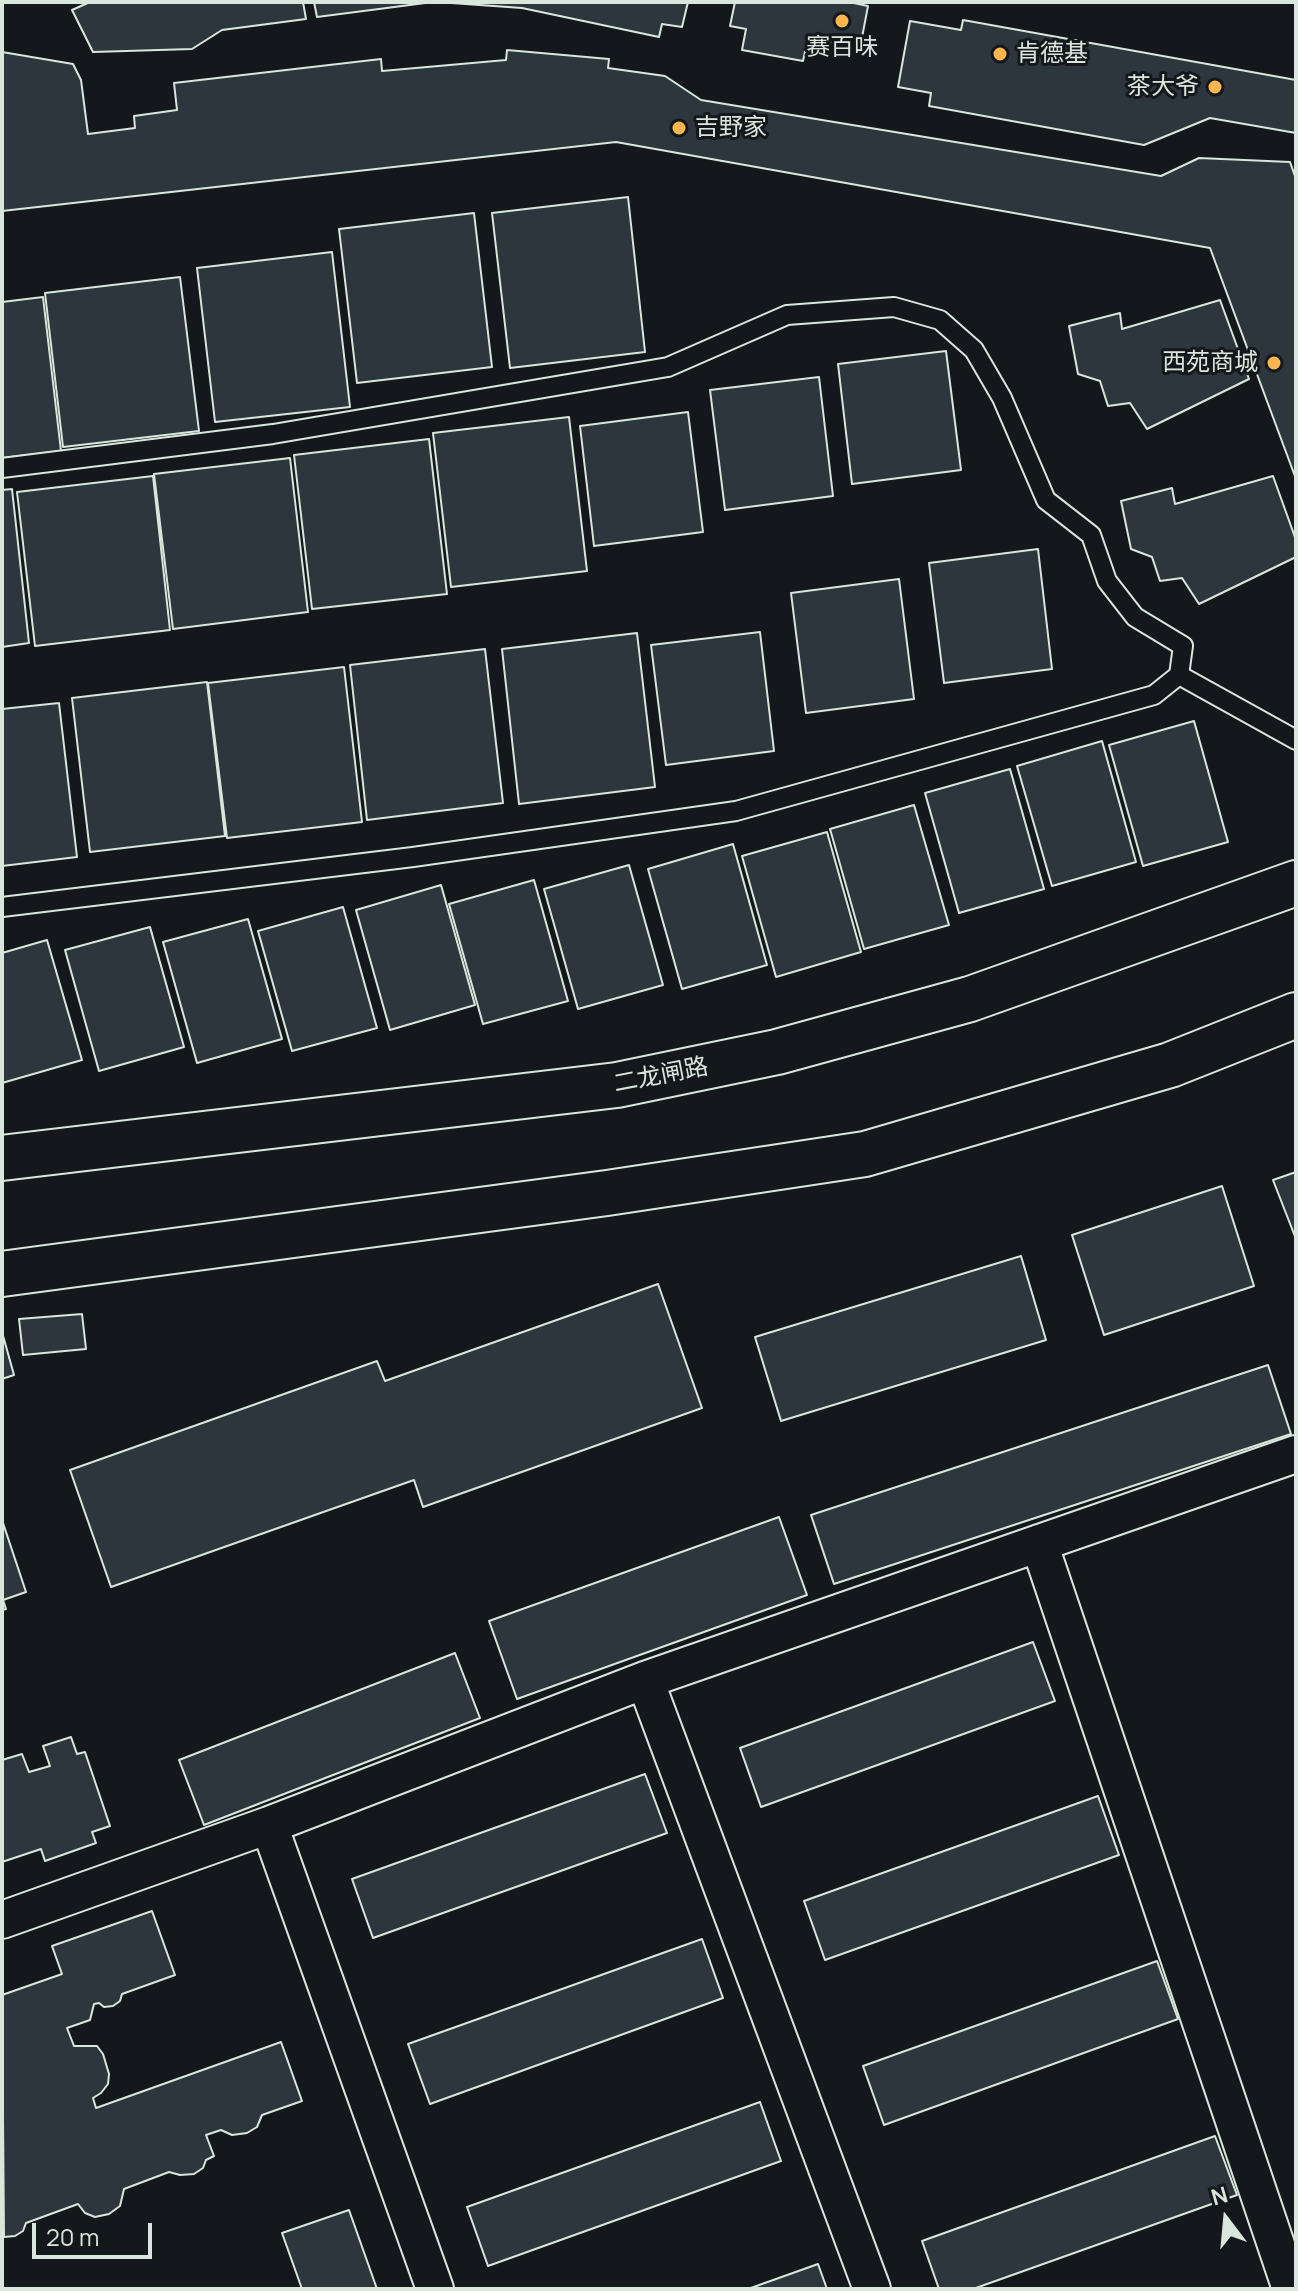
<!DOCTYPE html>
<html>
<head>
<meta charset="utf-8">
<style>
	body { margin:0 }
	#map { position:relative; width:1298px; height:2291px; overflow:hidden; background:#14181c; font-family:Manrope,sans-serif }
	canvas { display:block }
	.frame { position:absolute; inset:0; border:4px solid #d8e6dc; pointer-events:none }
	.north { position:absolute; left:1186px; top:2179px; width:80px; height:80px; -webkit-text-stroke:6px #14181c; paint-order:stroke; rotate:344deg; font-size:22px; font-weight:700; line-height:32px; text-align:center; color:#d8e6dc }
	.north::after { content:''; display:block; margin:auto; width:28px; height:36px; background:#d8e6dc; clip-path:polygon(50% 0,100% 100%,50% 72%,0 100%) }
	.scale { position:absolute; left:32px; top:2223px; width:120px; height:36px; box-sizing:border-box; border:4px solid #d8e6dc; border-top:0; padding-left:10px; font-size:24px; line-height:28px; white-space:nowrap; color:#d8e6dc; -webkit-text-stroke:6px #14181c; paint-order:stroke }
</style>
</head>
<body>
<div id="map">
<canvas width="1298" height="2291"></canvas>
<div class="frame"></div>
<div class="north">N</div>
<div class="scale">20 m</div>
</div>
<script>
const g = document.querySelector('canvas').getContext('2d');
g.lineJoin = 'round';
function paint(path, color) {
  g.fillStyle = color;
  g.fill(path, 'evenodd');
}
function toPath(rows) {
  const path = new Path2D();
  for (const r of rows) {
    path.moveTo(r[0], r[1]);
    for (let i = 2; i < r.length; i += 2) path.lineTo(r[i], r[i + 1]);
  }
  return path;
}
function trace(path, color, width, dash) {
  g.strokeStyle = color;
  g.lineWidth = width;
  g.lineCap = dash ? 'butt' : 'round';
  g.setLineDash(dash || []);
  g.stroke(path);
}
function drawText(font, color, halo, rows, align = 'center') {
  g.font = font + ' Manrope,"Noto Sans SC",sans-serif';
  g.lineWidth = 6;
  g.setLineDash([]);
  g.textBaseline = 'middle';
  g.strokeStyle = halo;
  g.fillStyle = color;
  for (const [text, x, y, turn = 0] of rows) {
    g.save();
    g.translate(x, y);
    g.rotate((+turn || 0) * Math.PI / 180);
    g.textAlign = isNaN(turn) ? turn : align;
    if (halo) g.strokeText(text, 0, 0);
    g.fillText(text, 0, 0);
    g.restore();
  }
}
const building = toPath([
	[90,2,303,2,306,19,222,30,192,49,93,52,72,10,90,2],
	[314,2,433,2,317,17,314,2],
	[437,2,688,2,682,27,662,24,659,37,522,8,437,2],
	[735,2,849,2,868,6,860,48,819,40,817,49,806,47,803,61,742,50,746,29,730,26,735,2],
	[963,20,1296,80,1296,133,1210,118,1144,145,929,106,931,93,898,87,910,21,961,30,963,20],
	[507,50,609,59,608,68,665,76,701,100,1161,176,1199,158,1290,162,1296,179,1296,479,1210,248,616,142,2,211,2,52,73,64,81,80,88,134,135,128,134,116,177,110,174,83,381,59,382,71,506,60,507,50],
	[628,197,645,352,510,368,492,213,628,197],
	[474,213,492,367,357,383,339,229,474,213],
	[332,252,350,407,215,422,197,268,332,252],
	[180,277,199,431,63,447,45,293,180,277],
	[43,297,61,451,2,458,2,302,43,297],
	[1220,300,1249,379,1147,429,1130,403,1108,406,1100,381,1078,374,1069,326,1120,313,1122,329,1220,300],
	[946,351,961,470,852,484,838,364,946,351],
	[819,377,833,496,725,510,710,390,819,377],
	[688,412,703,532,594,546,580,426,688,412],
	[569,417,587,571,451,587,433,433,569,417],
	[429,439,447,594,312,609,294,455,429,439],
	[290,458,308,612,173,629,154,474,290,458],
	[153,476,170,630,35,646,17,492,153,476],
	[1273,476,1296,540,1296,557,1199,604,1182,578,1160,581,1152,557,1131,549,1121,501,1172,488,1175,504,1273,476],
	[12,489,29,643,2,647,2,490,12,489],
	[1038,549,1052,669,944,683,929,563,1038,549],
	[899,579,914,699,806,713,791,593,899,579],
	[760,632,774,751,666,765,651,645,760,632],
	[637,633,655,787,519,804,502,649,637,633],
	[485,649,503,803,367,820,350,665,485,649],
	[344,667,362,822,227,838,208,683,344,667],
	[207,682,225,836,90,852,72,698,207,682],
	[59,703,77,857,2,866,2,709,59,703],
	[1194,721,1228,842,1143,866,1109,745,1194,721],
	[1102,741,1136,862,1052,886,1017,766,1102,741],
	[1010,769,1044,889,959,913,925,793,1010,769],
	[914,805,949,925,864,949,830,829,914,805],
	[827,832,861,952,776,977,742,856,827,832],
	[733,844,767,965,682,989,648,869,733,844],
	[629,865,663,985,578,1009,544,889,629,865],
	[534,880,568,1001,483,1024,449,904,534,880],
	[441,885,475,1005,390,1030,356,910,441,885],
	[343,907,377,1028,292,1051,258,931,343,907],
	[248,919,282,1039,197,1063,163,942,248,919],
	[150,927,184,1047,99,1071,65,950,150,927],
	[47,940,82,1060,2,1083,2,953,47,940],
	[1296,1172,1296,1239,1273,1180,1296,1172],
	[1222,1186,1254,1286,1104,1335,1072,1235,1222,1186],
	[1021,1256,1046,1340,781,1421,755,1337,1021,1256],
	[658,1284,702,1408,423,1507,414,1480,111,1587,70,1470,377,1361,385,1381,658,1284],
	[82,1314,86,1349,23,1355,19,1319,82,1314],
	[2,1332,14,1375,2,1379,2,1332],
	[1268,1365,1291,1434,834,1584,811,1515,1268,1365],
	[779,1517,807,1595,517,1699,489,1621,779,1517],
	[2,1520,26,1592,3,1600,6,1609,2,1610,2,1520],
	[1033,1642,1055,1701,761,1807,740,1748,1033,1642],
	[455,1653,480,1718,204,1825,179,1760,455,1653],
	[71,1737,77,1754,85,1752,110,1826,92,1832,96,1843,45,1861,41,1849,2,1862,2,1760,22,1754,29,1772,50,1766,43,1746,71,1737],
	[645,1774,667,1833,373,1938,352,1879,645,1774],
	[1098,1796,1119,1855,825,1960,804,1901,1098,1796],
	[152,1911,175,1975,122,1994,120,2001,113,2006,104,2007,99,2003,94,2004,90,2020,67,2028,74,2046,97,2046,103,2054,109,2074,108,2084,101,2093,93,2098,96,2108,281,2042,302,2101,262,2115,257,2127,247,2133,232,2135,221,2130,206,2135,214,2156,206,2160,203,2168,194,2174,180,2175,169,2172,124,2189,120,2206,109,2214,95,2217,85,2213,78,2204,26,2223,23,2231,15,2236,4,2237,2,1995,62,1974,52,1946,152,1911],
	[702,1939,723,1998,430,2104,408,2044,702,1939],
	[1157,1961,1178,2019,884,2125,863,2066,1157,1961],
	[760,2102,781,2161,488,2266,467,2207,760,2102],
	[1215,2136,1237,2195,973,2289,939,2289,922,2241,1215,2136],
	[349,2210,377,2289,302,2289,282,2233,349,2210],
	[818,2264,827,2289,748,2289,818,2264]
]);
paint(building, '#2c363c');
trace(building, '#d8e6dc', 2);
const service = toPath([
	[2,468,273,434,668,367,787,315,894,307,940,320,974,350,1002,398,1046,500,1091,535,1107,581,1135,617,1183,646,1179,675,1154,695,736,811,413,857,2,907],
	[1179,675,1296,740]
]);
const minor = toPath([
	[1039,1543,1291,2289],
	[645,1680,872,2289],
	[269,1825,435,2289],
	[2,1920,269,1825,645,1680,1296,1454]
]);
const secondary = toPath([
	[2,1158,617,1085,777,1052,970,999,1296,883],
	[2,1274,607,1193,865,1154,1170,1065,1296,1015]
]);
trace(service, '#d8e6dc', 22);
trace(minor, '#d8e6dc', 40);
trace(secondary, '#d8e6dc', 48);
trace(service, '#14181c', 18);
trace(minor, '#14181c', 36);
trace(secondary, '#14181c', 44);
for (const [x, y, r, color] of [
	[842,21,8,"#ffb74d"],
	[1000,54,8,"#ffb74d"],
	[1215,87,8,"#ffb74d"],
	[679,128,8,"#ffb74d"],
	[1274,363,8,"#ffb74d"]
]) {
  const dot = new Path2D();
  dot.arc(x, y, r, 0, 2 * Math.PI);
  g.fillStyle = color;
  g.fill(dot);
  trace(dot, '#14181c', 3);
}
drawText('24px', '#d8e6dc', '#14181c', [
	["赛百味",842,48,"center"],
	["肯德基",1016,54],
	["茶大爷",1199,87,"right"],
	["吉野家",695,128],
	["西苑商城",1258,363,"right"]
], 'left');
drawText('24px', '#d8e6dc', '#14181c', [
	["二龙闸路",661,1076,-11]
]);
</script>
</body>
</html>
